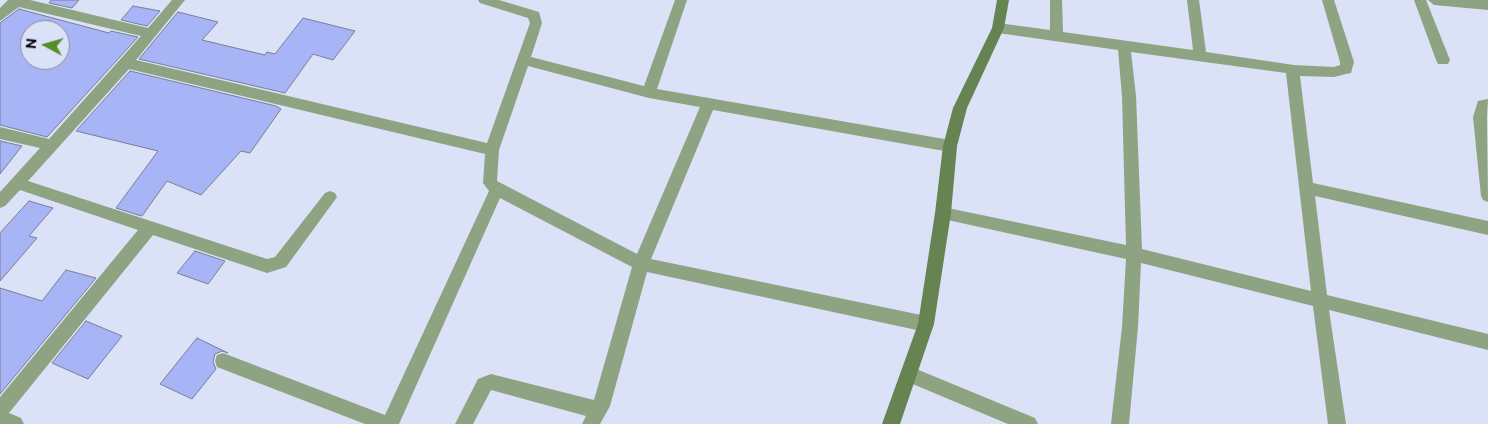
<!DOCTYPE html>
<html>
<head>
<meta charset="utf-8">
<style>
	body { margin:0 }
	#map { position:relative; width:1488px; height:424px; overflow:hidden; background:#dbe1f6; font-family:Commissioner,sans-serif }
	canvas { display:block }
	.north { position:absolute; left:20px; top:20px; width:50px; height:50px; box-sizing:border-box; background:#dbe1f6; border:1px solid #898d9c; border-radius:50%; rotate:276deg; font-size:14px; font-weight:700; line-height:20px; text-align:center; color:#0d0e15 }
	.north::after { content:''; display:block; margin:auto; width:18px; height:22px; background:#558d28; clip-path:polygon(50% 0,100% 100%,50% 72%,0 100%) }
</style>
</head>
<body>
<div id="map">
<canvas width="1488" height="424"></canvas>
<div class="north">N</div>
</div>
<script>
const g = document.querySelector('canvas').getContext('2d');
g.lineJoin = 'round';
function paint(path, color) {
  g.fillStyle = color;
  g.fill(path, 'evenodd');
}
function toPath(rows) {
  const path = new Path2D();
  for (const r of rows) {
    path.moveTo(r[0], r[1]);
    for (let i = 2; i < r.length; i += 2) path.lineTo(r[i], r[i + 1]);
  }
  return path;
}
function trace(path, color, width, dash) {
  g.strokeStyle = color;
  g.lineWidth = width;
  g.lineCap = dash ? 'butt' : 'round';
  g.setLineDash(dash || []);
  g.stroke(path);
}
const building = toPath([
	[51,0,79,0,72,8,49,3,51,0],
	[133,6,160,11,147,26,121,20,133,6],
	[19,9,109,33,111,31,138,37,47,137,0,125,0,23,19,9],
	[30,30,60,30,60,60,30,60,30,30],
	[178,12,218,22,202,40,265,55,267,52,275,54,303,18,355,31,333,60,313,54,285,93,139,59,178,12],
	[130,71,276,106,281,109,250,153,241,151,201,195,167,181,142,216,138,215,116,208,158,151,76,131,130,71],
	[0,141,22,146,0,174,0,141],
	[29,201,53,208,29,236,37,238,0,281,0,233,29,201],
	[195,251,225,261,208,284,177,273,195,251],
	[66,270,96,278,0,394,0,288,42,301,66,270],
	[86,321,122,336,88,379,52,363,86,321],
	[197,338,228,353,222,351,215,354,213,362,216,369,192,399,160,384,197,338]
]);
paint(building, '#a7b4f6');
trace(building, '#7a7e92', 1);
paint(toPath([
	[8,0,30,0,148,28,172,0,185,0,136,60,487,143,530,23,528,18,480,3,478,0,499,0,539,12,542,23,531,57,644,86,675,0,687,0,657,89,950,140,955,142,957,146,955,150,950,152,713,110,651,259,926,316,932,319,934,324,932,329,926,332,647,272,610,406,600,424,582,424,586,416,491,390,473,424,455,424,478,379,491,374,594,400,632,267,500,198,399,424,365,424,217,367,215,361,217,355,223,353,385,415,489,191,483,183,485,154,129,69,28,181,267,259,275,257,325,193,330,191,335,193,337,197,286,267,267,273,153,235,9,413,21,418,24,424,0,424,0,397,138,230,20,190,5,206,0,208,0,192,40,148,0,139,0,127,49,139,141,36,19,7,0,21,0,8,8,0],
	[528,66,649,98,700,107,637,254,497,181,499,150,528,66],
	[1050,0,1062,0,1063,32,1193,50,1187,0,1199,0,1206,52,1294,65,1334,67,1340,65,1340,62,1322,0,1334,0,1354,62,1351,73,1346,74,1334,77,1300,76,1313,183,1488,221,1488,235,1315,196,1327,295,1488,334,1488,350,1329,310,1346,424,1328,424,1313,306,1141,263,1138,327,1129,424,1111,424,1122,327,1126,259,943,219,938,218,935,213,938,208,943,207,1126,245,1122,96,1118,50,998,33,992,28,998,23,1050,30,1050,0],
	[1131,52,1286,73,1311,291,1142,249,1136,96,1131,52],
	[1414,0,1426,0,1450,60,1448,64,1438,64,1436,60,1414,0],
	[1428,0,1488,0,1488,10,1434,5,1428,0],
	[1488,99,1487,117,1488,202,1483,200,1481,196,1473,117,1478,101,1488,99],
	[909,366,1035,418,1038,424,1008,424,903,380,901,374,903,368,909,366]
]), '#8ea382');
paint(toPath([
	[997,0,1009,0,1004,28,967,108,957,146,951,213,934,324,900,424,882,424,918,324,935,213,943,146,953,108,992,28,997,0]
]), '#668452');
</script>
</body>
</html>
